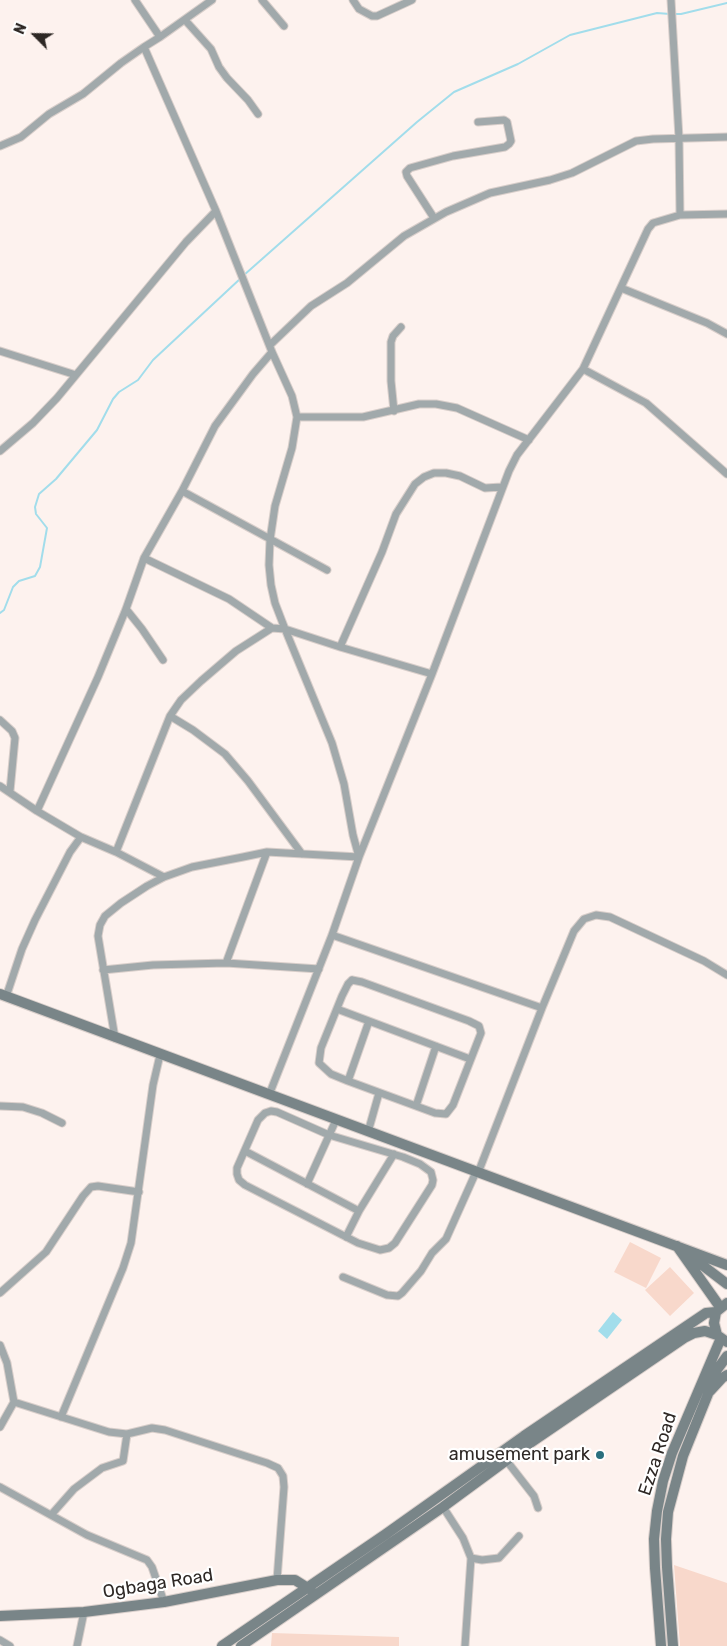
<!DOCTYPE html>
<html>
<head>
<meta charset="utf-8">
<style>
	body { margin:0 }
	#map { position:relative; width:727px; height:1646px; overflow:hidden; background:#fdf2ee; font-family:Rubik,sans-serif }
	canvas { display:block }
	.north { position:absolute; left:10px; top:10px; width:50px; height:50px; -webkit-text-stroke:4px #fff; paint-order:stroke; rotate:293deg; font-size:14px; font-weight:700; line-height:20px; text-align:center; color:#2e2825 }
	.north::after { content:''; display:block; margin:auto; width:18px; height:22px; background:#2e2825; clip-path:polygon(50% 0,100% 100%,50% 72%,0 100%) }
</style>
</head>
<body>
<div id="map">
<canvas width="727" height="1646"></canvas>
<div class="north">N</div>
</div>
<script>
const g = document.querySelector('canvas').getContext('2d');
g.lineJoin = 'round';
function paint(path, color) {
  g.fillStyle = color;
  g.fill(path, 'evenodd');
}
function toPath(rows) {
  const path = new Path2D();
  for (const r of rows) {
    path.moveTo(r[0], r[1]);
    for (let i = 2; i < r.length; i += 2) path.lineTo(r[i], r[i + 1]);
  }
  return path;
}
function trace(path, color, width, dash) {
  g.strokeStyle = color;
  g.lineWidth = width;
  g.lineCap = dash ? 'butt' : 'round';
  g.setLineDash(dash || []);
  g.stroke(path);
}
function drawText(font, color, halo, rows, align = 'center') {
  g.font = font + ' Rubik,sans-serif';
  g.lineWidth = 4.5;
  g.setLineDash([]);
  g.textBaseline = 'middle';
  g.strokeStyle = halo;
  g.fillStyle = color;
  for (const [text, x, y, turn = 0] of rows) {
    g.save();
    g.translate(x, y);
    g.rotate((+turn || 0) * Math.PI / 180);
    g.textAlign = isNaN(turn) ? turn : align;
    if (halo) g.strokeText(text, 0, 0);
    g.fillText(text, 0, 0);
    g.restore();
  }
}
paint(toPath([
	[630,1242,661,1258,646,1288,614,1272],
	[670,1267,694,1293,670,1316,645,1290],
	[674,1565,727,1583,727,1646,680,1646],
	[272,1633,399,1637,399,1646,271,1646]
]), '#f8d8cb');
paint(toPath([
	[613,1312,622,1320,607,1339,598,1331]
]), '#a2ddeb');
trace(toPath([
	[675,14,681,14,727,3],
	[244,275,417,122,454,92,518,64,570,35,657,13,670,14],
	[0,613,4,610,13,587,19,581,35,576,40,567,47,528,36,514,35,507,39,494,56,479,97,430,113,399,119,392,138,380,153,360,241,278]
]), '#a2ddeb', 2);
const street = toPath([
	[262,0,284,26],
	[353,0,359,9,372,16,377,16,412,0],
	[185,20,211,49,219,67,227,78,248,100,258,114],
	[160,37,212,0],
	[0,146,21,137,49,114,83,94,121,63,144,47],
	[680,215,727,214],
	[434,218,407,176,406,172,410,168,453,156,505,147,509,144,511,141,507,122,504,120,478,122],
	[621,288,707,323,727,334],
	[270,345,311,306,347,283,404,236,446,212,490,193,550,180,572,173,636,141,653,139,727,137],
	[0,351,76,375,186,242,216,211,144,47,160,37,135,0],
	[583,369,646,403,727,474],
	[394,411,391,381,391,342,393,336,401,327],
	[297,417,363,417,419,404,436,404,457,408,529,440],
	[0,451,33,423,57,398,76,375],
	[182,491,327,570],
	[144,558,229,599,272,628],
	[126,609,142,629,163,660],
	[340,647,382,552,396,514,415,484,424,477,434,473,446,473,460,476,485,488,502,487],
	[170,716,193,730,225,754,248,781,302,854],
	[0,720,12,731,15,738,10,791],
	[0,786,37,811,81,837],
	[37,811,98,677,126,609,144,558,182,491,215,426,253,374,272,352],
	[116,852,170,716,181,700,201,681,236,651,272,628,285,629,340,647,432,674],
	[332,935,542,1008],
	[226,963,267,852],
	[103,970,153,965,226,963,319,969],
	[352,980,362,982,469,1021,479,1026,481,1033,453,1105,446,1114,435,1113,348,1081,331,1074,319,1063,321,1048,342,996,348,984,352,980],
	[6,997,22,949,35,920,70,852,81,837,116,852,164,877],
	[337,1009,470,1059],
	[115,1038,98,936,100,925,105,916,121,903,147,886,164,877,192,867,243,857,267,852,359,857,353,835,344,784,332,743,285,629,275,603,271,585,269,565,270,540,275,506,292,448,297,417,292,396,272,352,216,211],
	[348,1081,369,1021],
	[269,1095,332,935,359,857,432,674,509,471,517,455,583,369,648,229,653,223,680,215,679,138,671,0],
	[0,1106,23,1107,42,1113,62,1123],
	[416,1106,436,1046],
	[271,1111,277,1112,329,1135,403,1157,420,1164,431,1172,433,1180,432,1185,395,1243,389,1248,380,1250,358,1243,245,1185,239,1180,237,1174,237,1168,258,1120,265,1113,271,1111],
	[368,1132,379,1093],
	[245,1151,359,1211],
	[478,1173,542,1008,574,931,584,919,596,915,610,917,704,961,727,975],
	[307,1184,336,1120],
	[346,1237,359,1211,394,1154],
	[343,1277,387,1295,398,1296,402,1293,421,1271,432,1253,446,1239,476,1172],
	[0,1293,46,1252,83,1196,91,1187,98,1186,139,1192],
	[0,1345,7,1363,14,1402,0,1427],
	[14,1402,109,1432,127,1434,152,1428,165,1430,267,1463,278,1468,283,1476,284,1487,277,1580],
	[61,1417,123,1268,131,1243,153,1085,160,1055],
	[506,1460,534,1496,538,1508],
	[0,1487,87,1535,147,1560,152,1567,164,1602],
	[443,1507,463,1538,471,1558,465,1646],
	[51,1515,74,1489,102,1468,123,1461,127,1434],
	[471,1558,482,1560,499,1558,519,1536],
	[0,1640,10,1646],
	[77,1646,84,1612]
]);
const secondary = toPath([
	[0,994,727,1265],
	[677,1246,720,1307],
	[685,1252,727,1284],
	[727,1303,716,1312,714,1323,717,1335,727,1342],
	[710,1391,722,1378,727,1375],
	[0,1616,84,1612,164,1602,277,1580,295,1580,311,1590],
	[222,1646,386,1534,524,1436,706,1313,716,1312],
	[241,1646,443,1507,530,1443,684,1338,694,1333,705,1331,717,1335],
	[661,1646,655,1568,654,1539,657,1511,663,1481,672,1453,721,1338],
	[673,1646,667,1567,666,1539,668,1512,683,1456,708,1394,713,1375,727,1356]
]);
trace(street, '#d8ceca', 9);
trace(secondary, '#d8ceca', 12);
trace(street, '#a1a9ab', 7);
trace(secondary, '#798588', 10);
for (const [x, y, r, color] of [
	[600,1455,5,"#2a6f7e"]
]) {
  const dot = new Path2D();
  dot.arc(x, y, r, 0, 2 * Math.PI);
  g.fillStyle = color;
  g.fill(dot);
  trace(dot, '#fff', 2);
}
drawText('18px', '#2e2825', '#fff', [
	["Ezza Road",658,1454,-72],
	["Ogbaga Road",158,1584,-9]
]);
drawText('18px', '#2e2825', '#fff', [
	["amusement park",590,1455]
], 'right');
</script>
</body>
</html>
